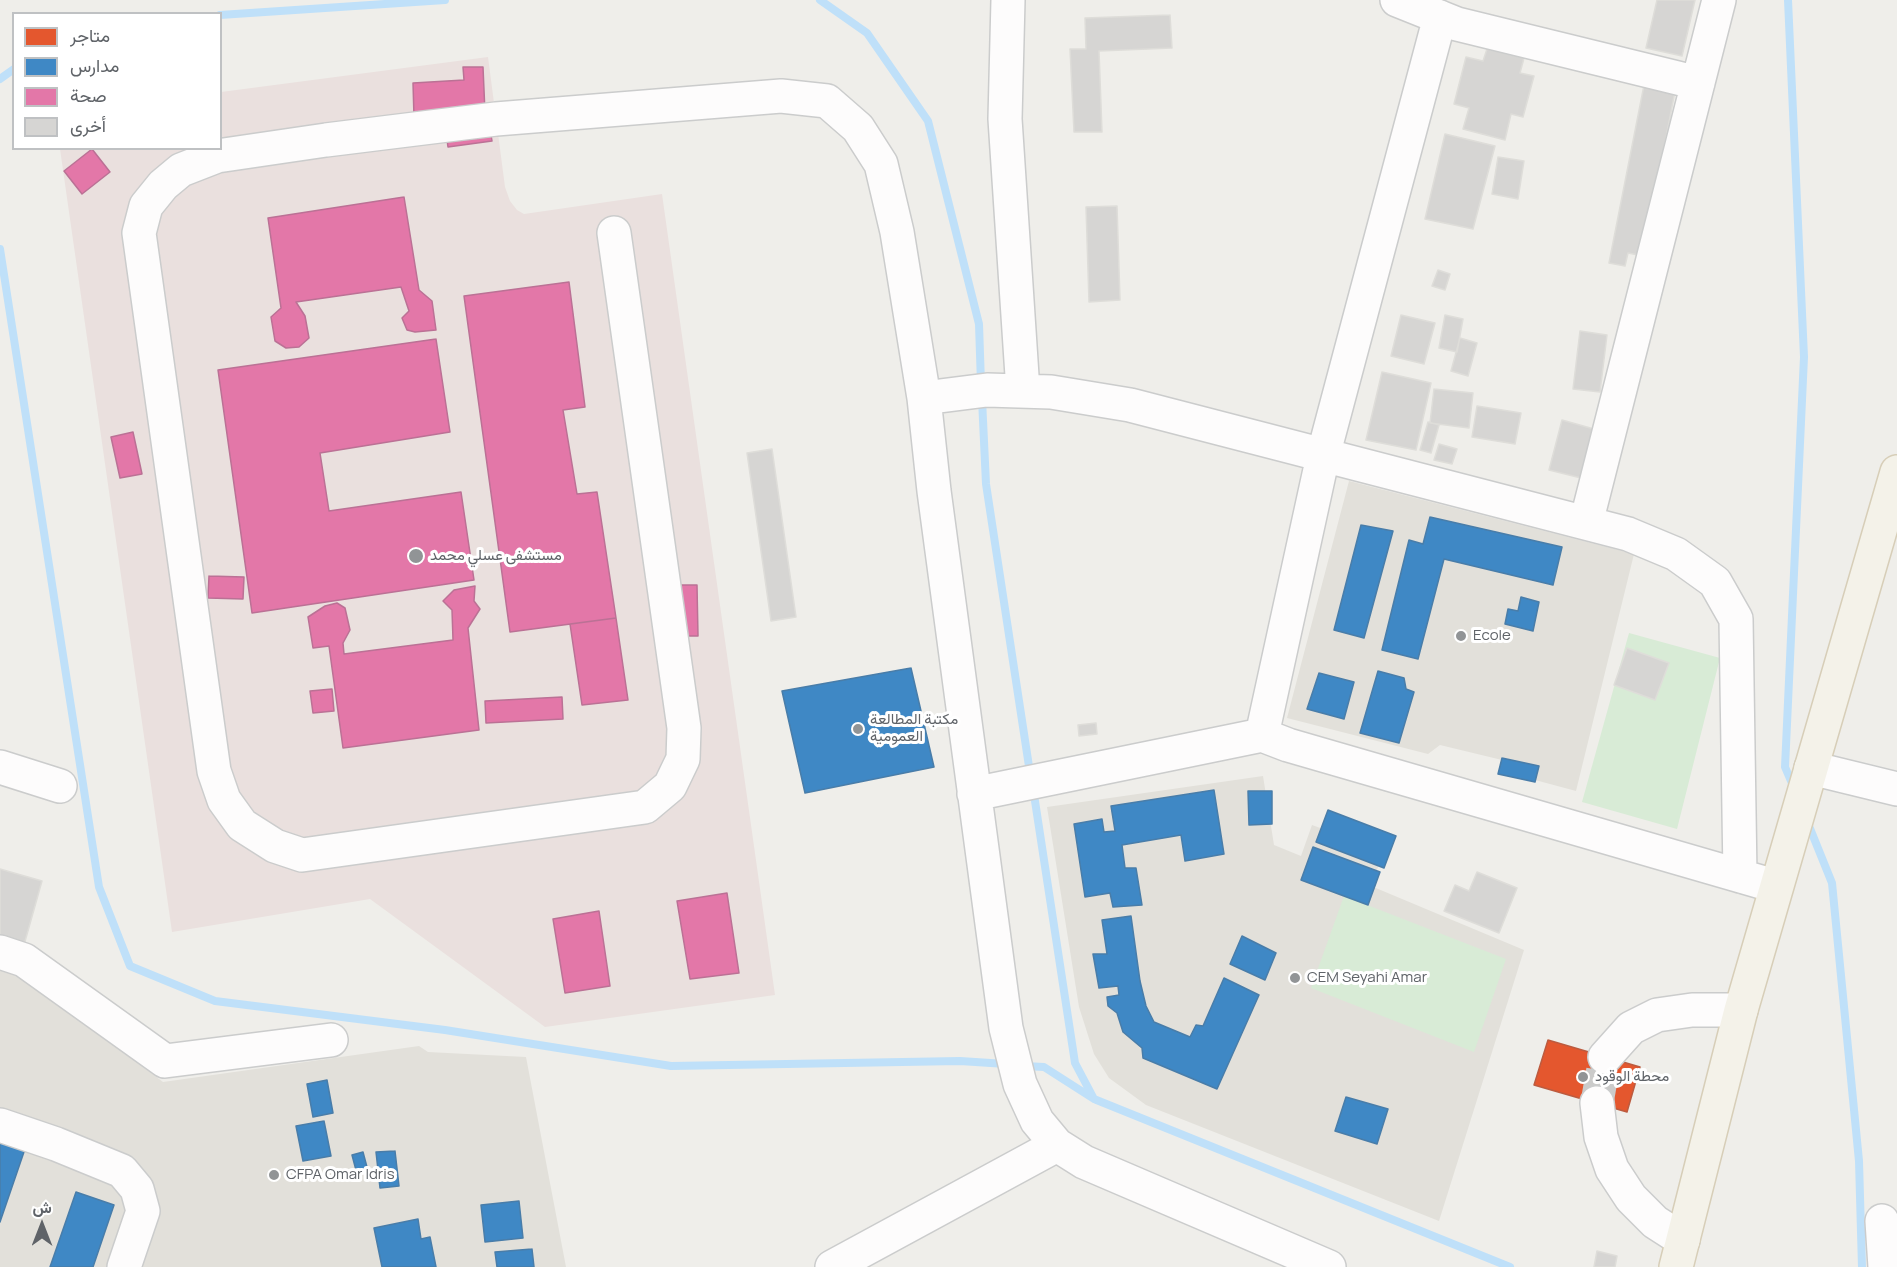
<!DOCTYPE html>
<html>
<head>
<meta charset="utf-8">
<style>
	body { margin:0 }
	#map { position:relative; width:1897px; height:1267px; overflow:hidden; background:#efeeea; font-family:Manrope,Vazirmatn,sans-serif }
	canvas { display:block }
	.legend { position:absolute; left:12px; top:12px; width:210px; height:138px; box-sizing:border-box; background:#fff; border:2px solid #bfc1c3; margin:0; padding:8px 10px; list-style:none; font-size:18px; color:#5f6368 }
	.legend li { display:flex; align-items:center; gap:12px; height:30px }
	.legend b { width:30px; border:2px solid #bfc1c3 }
	.north { position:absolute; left:12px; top:1195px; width:60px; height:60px; -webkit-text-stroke:4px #fff; paint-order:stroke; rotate:0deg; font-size:16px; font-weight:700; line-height:24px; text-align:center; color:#5f6368 }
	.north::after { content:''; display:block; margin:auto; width:21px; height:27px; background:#5f6368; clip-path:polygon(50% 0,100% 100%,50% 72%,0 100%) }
</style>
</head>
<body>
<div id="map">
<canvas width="1897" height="1267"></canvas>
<ul class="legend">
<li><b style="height:16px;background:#e4572e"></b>متاجر</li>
<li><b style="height:16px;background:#3f88c5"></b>مدارس</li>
<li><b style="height:16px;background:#e377a8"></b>صحة</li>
<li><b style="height:16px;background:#d6d5d3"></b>أخرى</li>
</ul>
<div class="north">ش</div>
</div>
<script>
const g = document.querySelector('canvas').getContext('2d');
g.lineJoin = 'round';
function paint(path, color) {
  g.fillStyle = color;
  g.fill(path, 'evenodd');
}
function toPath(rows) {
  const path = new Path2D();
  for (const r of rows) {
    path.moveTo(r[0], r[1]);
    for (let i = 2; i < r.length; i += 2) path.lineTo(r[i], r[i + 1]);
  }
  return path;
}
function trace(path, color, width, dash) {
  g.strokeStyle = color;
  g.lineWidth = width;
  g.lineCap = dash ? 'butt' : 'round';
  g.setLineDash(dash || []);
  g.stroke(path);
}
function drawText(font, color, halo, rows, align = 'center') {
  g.font = font + ' Manrope,Vazirmatn,sans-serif';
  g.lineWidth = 6;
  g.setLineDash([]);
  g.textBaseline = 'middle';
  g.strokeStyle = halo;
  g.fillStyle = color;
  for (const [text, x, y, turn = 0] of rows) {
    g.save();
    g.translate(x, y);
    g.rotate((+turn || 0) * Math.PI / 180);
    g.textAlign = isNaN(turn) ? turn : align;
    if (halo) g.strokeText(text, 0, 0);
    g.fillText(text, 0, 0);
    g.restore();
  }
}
paint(toPath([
	[1349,481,1634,554,1576,791,1509,773,1502,760,1440,745,1428,754,1287,718],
	[1263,776,1274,845,1301,856,1312,825,1384,851,1371,886,1524,950,1439,1221,1146,1105,1109,1078,1094,1054,1079,1007,1047,807],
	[0,968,21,974,163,1082,419,1046,428,1052,526,1057,566,1267,0,1267]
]), '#e2e0da');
paint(toPath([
	[488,57,505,187,510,201,517,210,524,214,662,194,775,995,545,1027,370,899,172,932,60,149,220,148,221,92]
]), '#eae0de');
paint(toPath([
	[1629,633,1720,658,1677,829,1582,802],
	[1344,896,1506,959,1474,1052,1311,988]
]), '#d8ebd6');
const shops = toPath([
	[1548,1040,1640,1067,1627,1112,1534,1085,1548,1040]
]);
paint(shops, '#e4572e');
trace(shops, '#bc5b3f', 1.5);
const schools = toPath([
	[1430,517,1562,547,1553,585,1444,559,1418,659,1382,650,1409,540,1423,544,1430,517],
	[1361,525,1393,531,1364,638,1334,630,1361,525],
	[1521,597,1539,602,1533,631,1505,624,1508,609,1518,611,1521,597],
	[911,668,934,767,805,793,782,691,911,668],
	[1378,671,1404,678,1406,689,1414,692,1399,743,1360,733,1378,671],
	[1319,673,1354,682,1344,719,1307,709,1319,673],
	[1502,758,1539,766,1535,782,1498,774,1502,758],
	[1214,790,1224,854,1185,861,1181,835,1122,845,1125,868,1136,868,1142,905,1113,907,1110,893,1085,897,1074,824,1102,819,1104,832,1115,831,1111,806,1214,790],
	[1248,791,1272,791,1272,824,1249,825,1248,791],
	[1328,810,1396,836,1384,868,1316,842,1328,810],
	[1313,847,1380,872,1368,905,1301,880,1313,847],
	[1131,916,1140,981,1146,1006,1154,1022,1190,1037,1196,1025,1203,1026,1224,978,1259,995,1217,1089,1143,1058,1142,1048,1123,1032,1117,1013,1108,1006,1107,997,1119,995,1118,986,1099,988,1093,954,1107,954,1102,920,1131,916],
	[1242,936,1276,953,1265,980,1230,964,1242,936],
	[327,1080,333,1113,313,1117,307,1084,327,1080],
	[1346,1097,1388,1109,1377,1144,1335,1131,1346,1097],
	[324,1121,331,1156,303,1161,296,1126,324,1121],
	[0,1138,26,1146,0,1222,0,1138],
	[395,1151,399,1186,380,1188,376,1152,395,1151],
	[363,1152,368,1171,357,1174,352,1155,363,1152],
	[76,1192,114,1205,93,1267,50,1267,76,1192],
	[519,1201,523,1238,485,1242,481,1205,519,1201],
	[418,1219,421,1239,430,1237,436,1267,382,1267,374,1228,418,1219],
	[532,1249,534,1267,497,1267,495,1252,532,1249]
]);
paint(schools, '#3f88c5');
trace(schools, '#497da9', 1.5);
const health = toPath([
	[463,67,483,67,485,113,414,117,413,83,464,80,463,67],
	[487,111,492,141,448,147,444,118,487,111],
	[92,149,110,172,82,194,64,171,92,149],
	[404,197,419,290,432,301,436,330,415,332,407,330,402,318,409,311,401,287,296,302,305,316,309,338,299,347,286,348,275,341,271,317,281,308,268,218,404,197],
	[569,282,585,407,563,410,577,494,597,492,616,618,510,632,464,296,569,282],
	[436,339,450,432,320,453,329,511,461,492,474,580,252,613,218,370,436,339],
	[133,432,142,474,120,478,111,437,133,432],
	[209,576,244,577,243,599,208,598,209,576],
	[676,585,697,585,698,636,677,636,676,585],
	[475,586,474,601,480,609,468,628,479,730,343,748,329,646,313,648,308,617,325,606,337,603,345,608,350,630,343,643,344,654,453,640,452,610,443,601,454,590,475,586],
	[616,618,628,700,582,705,570,624,616,618],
	[332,689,334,711,313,713,310,691,332,689],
	[562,697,563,719,486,723,485,701,562,697],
	[727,893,739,973,690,979,677,901,727,893],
	[599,911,610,986,565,993,553,919,599,911]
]);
paint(health, '#e377a8');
trace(health, '#bb7195', 1.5);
trace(toPath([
	[820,0,867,33,928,121,979,324,981,384],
	[1788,0,1804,357,1785,767,1794,788],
	[220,15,445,0],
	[0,79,14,69],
	[0,249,99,887,130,966,215,1001,445,1030,671,1066,960,1061,1006,1064],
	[982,399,986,484,1030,773],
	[1033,788,1075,1063,1094,1099,1510,1267],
	[1807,821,1832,883,1859,1161,1862,1267],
	[1024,1066,1044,1067,1094,1099]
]), '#bfe0f9', 8);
const building = toPath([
	[1657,0,1695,0,1682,56,1646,48,1657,0],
	[1170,15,1172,48,1099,51,1102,132,1074,132,1070,49,1086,49,1085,18,1170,15],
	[1487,49,1524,58,1520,73,1534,76,1523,117,1511,114,1505,140,1463,129,1469,108,1454,104,1466,57,1483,61,1487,49],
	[1646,75,1677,81,1643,256,1628,253,1625,266,1609,263,1646,75],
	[1445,134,1495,146,1473,229,1425,219,1445,134],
	[1498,157,1524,161,1518,199,1492,194,1498,157],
	[1117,206,1120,300,1089,302,1086,207,1117,206],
	[1438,270,1450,274,1445,290,1432,286,1438,270],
	[1401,315,1435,323,1424,364,1391,356,1401,315],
	[1445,315,1463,319,1457,352,1439,348,1445,315],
	[1580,331,1607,335,1600,392,1573,389,1580,331],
	[1460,338,1477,343,1468,376,1451,371,1460,338],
	[1382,372,1431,383,1416,450,1366,440,1382,372],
	[1434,389,1473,393,1469,428,1430,423,1434,389],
	[1477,406,1521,413,1515,444,1472,437,1477,406],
	[1562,420,1594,429,1581,478,1549,470,1562,420],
	[1428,422,1439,425,1431,453,1420,450,1428,422],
	[1439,444,1457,449,1452,464,1434,460,1439,444],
	[772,449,796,617,771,621,747,453,772,449],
	[1627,648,1669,663,1655,700,1614,685,1627,648],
	[1096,723,1097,734,1079,736,1078,725,1096,723],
	[0,869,42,881,24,945,0,938,0,869],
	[1477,872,1517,888,1499,933,1444,911,1455,885,1469,891,1477,872],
	[1597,1251,1617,1256,1615,1267,1594,1267,1597,1251]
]);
paint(building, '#d6d5d3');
trace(building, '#deddd9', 1.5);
trace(toPath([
	[1597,1103,1605,1057]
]), '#cbcbca', 33, [33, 16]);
const minor = toPath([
	[1008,0,1005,119,1023,391],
	[1397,0,1457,24,1698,83],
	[614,233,684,728,683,759,670,786,645,807,302,855,275,846,242,825,224,800,214,771,139,233,146,206,163,185,181,170,217,156,326,140,496,119,781,96,827,101,858,128,881,164,897,232,924,398,934,491,1006,1028,1020,1084,1037,1121,1057,1145,1084,1162,1329,1267],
	[924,398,987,390,1051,392,1130,405,1628,534,1676,554,1715,582,1736,619,1740,876],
	[1586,523,1719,0],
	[1262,735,1323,456,1440,17],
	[0,767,60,786],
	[1811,768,1897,789],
	[974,794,1262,735,1288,745,1761,882],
	[0,952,24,960,165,1061,331,1040],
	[1605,1057,1631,1028,1657,1015,1692,1010,1741,1010],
	[1597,1103,1601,1137,1612,1169,1631,1198,1655,1222,1683,1240],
	[0,1125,56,1144,122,1171,137,1189,143,1211,124,1267],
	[1882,1221,1885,1267],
	[832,1267,1057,1145]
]);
const major = toPath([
	[1676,1267,1741,1010,1897,472]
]);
trace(minor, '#cbcccc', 36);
trace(major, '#d7ceb8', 36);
trace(minor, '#fdfcfc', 33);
trace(major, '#f4f2e9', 33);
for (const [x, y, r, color] of [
	[416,556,8,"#919496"],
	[1461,636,6,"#919496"],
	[858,729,6,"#919496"],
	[1295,978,6,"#919496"],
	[1583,1077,6,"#919496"],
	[274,1175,6,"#919496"]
]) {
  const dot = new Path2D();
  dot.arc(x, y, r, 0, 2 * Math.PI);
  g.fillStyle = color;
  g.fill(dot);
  trace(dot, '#fff', 2);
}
drawText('15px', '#5f6368', '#fff', [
	["مستشفى عسلي محمد",430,556],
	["Ecole",1473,636],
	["مكتبة المطالعة",870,720],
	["العمومية",870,737],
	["CEM Seyahi Amar",1307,978],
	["محطة الوقود",1595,1077],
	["CFPA Omar Idris",286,1175]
], 'left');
</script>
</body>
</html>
